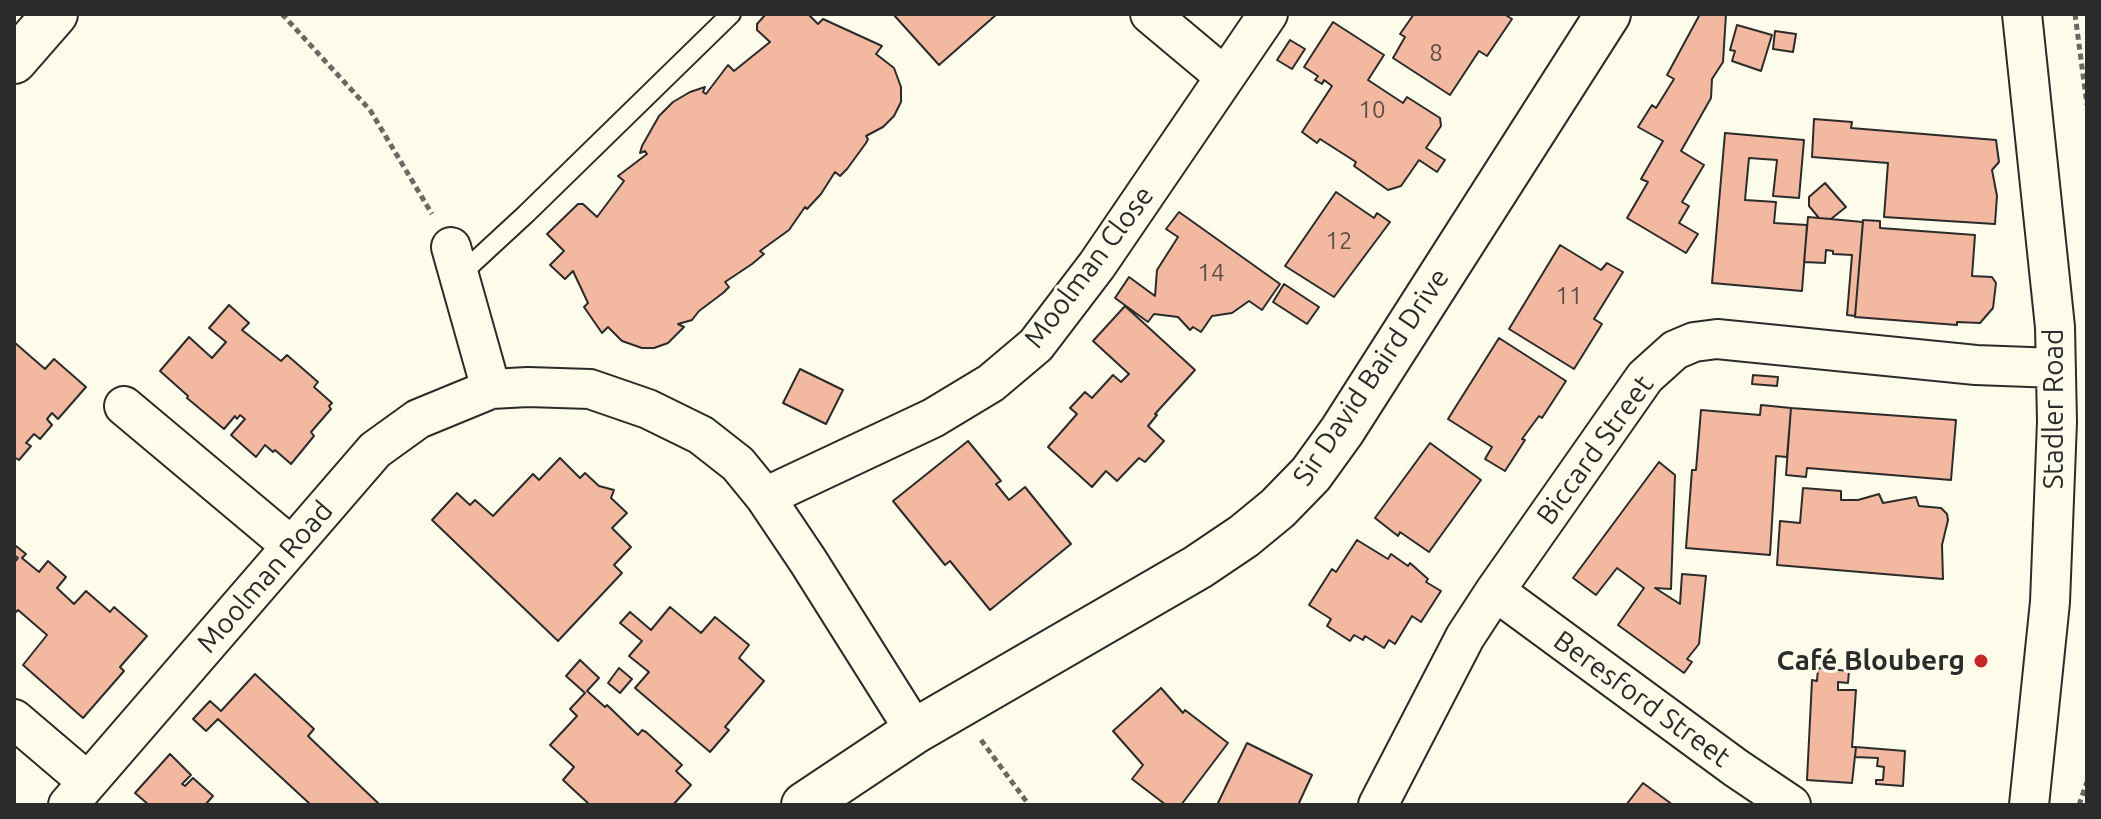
<!DOCTYPE html>
<html>
<head>
<meta charset="utf-8">
<style>
	body { margin:0 }
	#map { position:relative; width:2101px; height:819px; overflow:hidden; background:#fdfbea; font-family:Ubuntu,sans-serif }
	canvas { display:block }
	.frame { position:absolute; inset:0; border:16px solid #2b2b2b; pointer-events:none }
</style>
</head>
<body>
<div id="map">
<canvas width="2101" height="819"></canvas>
<div class="frame"></div>
</div>
<script>
const g = document.querySelector('canvas').getContext('2d');
g.lineJoin = 'round';
function paint(path, color) {
  g.fillStyle = color;
  g.fill(path, 'evenodd');
}
function toPath(rows) {
  const path = new Path2D();
  for (const r of rows) {
    path.moveTo(r[0], r[1]);
    for (let i = 2; i < r.length; i += 2) path.lineTo(r[i], r[i + 1]);
  }
  return path;
}
function trace(path, color, width, dash) {
  g.strokeStyle = color;
  g.lineWidth = width;
  g.lineCap = dash ? 'butt' : 'round';
  g.setLineDash(dash || []);
  g.stroke(path);
}
function drawText(font, color, halo, rows, align = 'center') {
  g.font = font + ' Ubuntu,sans-serif';
  g.lineWidth = 6;
  g.setLineDash([]);
  g.textBaseline = 'middle';
  g.strokeStyle = halo;
  g.fillStyle = color;
  for (const [text, x, y, turn = 0] of rows) {
    g.save();
    g.translate(x, y);
    g.rotate((+turn || 0) * Math.PI / 180);
    g.textAlign = isNaN(turn) ? turn : align;
    if (halo) g.strokeText(text, 0, 0);
    g.fillText(text, 0, 0);
    g.restore();
  }
}
const building = toPath([
	[766,14,808,14,818,24,823,19,882,46,876,54,894,68,901,87,901,102,894,116,883,127,866,136,868,139,866,143,847,169,840,176,835,172,821,194,807,209,805,207,789,230,760,251,764,254,752,264,725,282,729,287,723,293,699,311,692,320,678,324,684,327,668,343,654,348,642,348,622,341,608,327,602,333,584,307,588,303,573,271,565,279,550,265,564,251,547,234,578,204,583,204,597,217,624,181,618,176,647,154,645,151,640,153,642,146,659,116,673,102,690,92,705,87,703,92,706,94,728,65,734,71,770,42,757,30,757,24,766,14],
	[893,14,997,14,939,65,893,14],
	[1414,14,1504,14,1512,19,1487,56,1479,51,1450,95,1393,58,1405,37,1400,34,1414,14],
	[1700,14,1726,14,1723,62,1712,79,1711,98,1681,151,1704,165,1682,202,1689,206,1679,223,1698,234,1686,253,1627,218,1648,182,1641,179,1663,141,1638,127,1652,105,1656,108,1674,79,1667,75,1700,14],
	[1333,22,1384,55,1368,80,1403,103,1407,97,1440,118,1441,126,1426,148,1445,160,1437,172,1419,160,1401,186,1388,190,1354,166,1356,162,1320,139,1317,143,1302,132,1332,86,1324,80,1322,84,1315,80,1318,76,1304,67,1333,22],
	[1737,25,1772,35,1761,71,1732,61,1735,51,1730,50,1737,25],
	[1775,31,1796,34,1793,52,1773,49,1775,31],
	[1290,40,1305,49,1292,69,1277,60,1290,40],
	[1814,119,1852,122,1851,128,1996,140,1999,162,1992,170,1997,196,1995,224,1884,217,1888,163,1812,157,1814,119],
	[1725,133,1804,140,1799,198,1773,196,1777,160,1749,158,1745,200,1776,202,1774,223,1807,225,1802,291,1712,283,1725,133],
	[1825,183,1846,207,1831,219,1819,218,1809,206,1809,197,1825,183],
	[1336,192,1374,218,1377,213,1390,222,1334,297,1285,266,1336,192],
	[1179,212,1280,284,1262,310,1249,301,1232,313,1212,316,1201,332,1193,327,1190,330,1178,317,1154,314,1148,322,1115,298,1129,277,1155,296,1157,270,1178,237,1166,229,1179,212],
	[1808,217,1863,222,1855,316,1847,315,1852,255,1833,254,1833,251,1826,250,1825,263,1804,262,1808,217],
	[1863,220,1880,221,1880,228,1975,235,1972,276,1992,277,1996,283,1993,308,1980,323,1957,322,1957,325,1855,317,1863,220],
	[1560,245,1601,270,1607,263,1623,272,1594,319,1602,324,1574,369,1509,329,1560,245],
	[1284,284,1319,307,1307,324,1273,302,1284,284],
	[229,305,249,323,242,330,281,361,287,355,318,382,314,387,332,403,329,406,331,409,311,432,314,436,291,464,275,450,273,452,265,445,256,457,231,435,245,419,240,415,237,419,235,416,224,429,187,398,188,396,160,371,189,337,212,358,226,342,209,328,229,305],
	[1125,306,1195,370,1155,414,1157,415,1148,426,1164,441,1145,462,1139,458,1117,481,1106,471,1092,487,1048,447,1077,414,1070,408,1085,392,1092,398,1113,375,1121,382,1129,374,1093,341,1125,306],
	[1499,338,1566,381,1542,418,1539,416,1522,439,1525,440,1505,471,1485,459,1492,447,1448,419,1499,338],
	[14,342,45,369,54,359,86,387,58,419,52,413,47,419,52,425,40,439,34,434,26,443,31,446,19,460,14,457,14,342],
	[800,369,843,390,826,424,783,403,800,369],
	[1753,375,1778,377,1777,386,1752,384,1753,375],
	[1761,405,1791,408,1787,457,1776,456,1770,555,1686,548,1692,470,1696,470,1701,410,1760,415,1761,405],
	[1791,408,1956,420,1951,480,1807,468,1806,477,1786,475,1791,408],
	[968,441,1001,481,996,484,1009,500,1025,487,1071,544,990,610,950,561,945,565,893,501,968,441],
	[1430,443,1481,480,1429,552,1400,532,1398,536,1375,518,1430,443],
	[560,458,580,478,585,473,599,486,614,490,611,498,627,513,612,528,631,547,614,565,622,573,558,641,432,520,457,493,470,505,475,500,493,516,533,474,539,480,560,458],
	[1659,462,1675,475,1671,589,1655,588,1680,604,1682,574,1706,576,1699,644,1687,659,1692,662,1684,673,1618,625,1644,588,1617,568,1596,595,1573,578,1659,462],
	[1803,488,1841,491,1841,500,1858,500,1879,494,1883,503,1916,497,1919,506,1941,508,1947,514,1948,520,1942,545,1943,579,1777,565,1780,521,1800,523,1803,488],
	[1357,540,1388,559,1391,554,1408,566,1410,563,1428,579,1426,582,1441,591,1421,622,1412,616,1395,644,1389,640,1384,648,1365,636,1363,640,1354,635,1350,641,1327,626,1331,619,1309,605,1332,569,1336,572,1357,540],
	[16,546,26,554,22,558,39,572,48,561,66,577,57,588,74,604,86,591,110,612,114,607,147,636,120,667,124,671,83,718,23,665,47,635,18,610,14,614,14,563,18,558,14,555,14,549,16,546],
	[670,607,701,633,715,617,749,645,739,658,764,681,725,727,729,730,710,752,635,688,649,672,629,656,642,641,620,623,630,612,651,630,670,607],
	[580,660,599,678,587,691,605,707,607,705,638,735,642,730,646,732,682,765,676,771,691,785,673,805,590,805,563,780,574,767,550,745,577,716,570,709,585,693,566,676,580,660],
	[619,668,632,679,620,693,608,683,619,668],
	[1818,668,1849,671,1848,683,1838,682,1838,690,1856,690,1852,747,1856,747,1852,783,1807,780,1812,680,1817,681,1818,668],
	[255,674,314,729,308,736,380,805,311,805,218,719,206,731,193,719,210,701,221,711,255,674],
	[1161,688,1183,713,1185,710,1228,743,1181,805,1166,805,1132,779,1143,765,1113,731,1161,688],
	[1247,743,1312,775,1298,805,1217,805,1247,743],
	[1856,747,1905,751,1903,786,1876,784,1876,780,1883,780,1884,767,1877,766,1878,758,1855,757,1856,747],
	[170,754,191,775,182,784,185,786,193,778,213,796,205,805,149,805,135,793,170,754],
	[1643,783,1673,805,1626,805,1643,783]
]);
paint(building, '#f2b8a0');
trace(building, '#2b2b2b', 2);
const lane = toPath([
	[461,274,526,214,731,14]
]);
const street = toPath([
	[1150,14,1224,76],
	[2022,14,2055,327,2057,422,2050,602,2029,805],
	[451,247,491,389],
	[124,406,291,546],
	[765,497,933,418,991,383,1036,345,1097,265,1268,14],
	[1495,591,1736,768,1791,805],
	[14,719,88,782],
	[68,805,375,450,418,419,491,389,528,387,590,389,648,409,701,435,738,464,765,497,808,561,915,731],
	[1378,805,1465,637,1495,591,1645,377,1675,350,1694,342,1717,339,1976,365,2056,368]
]);
const secondary = toPath([
	[804,805,915,731,1198,567,1244,536,1278,508,1311,474,1342,431,1608,14]
]);
const primary = toPath([
	[14,61,55,14]
]);
trace(lane, '#2b2b2b', 22);
trace(street, '#2b2b2b', 42);
trace(secondary, '#2b2b2b', 48);
trace(primary, '#2b2b2b', 48);
trace(toPath([
	[282,14,370,110,432,214],
	[2075,14,2087,105],
	[981,740,1029,805],
	[2079,805,2087,782]
]), '#6a6964', 5, [6, 4]);
trace(lane, '#fdfbea', 18);
trace(street, '#fdfbea', 38);
trace(secondary, '#fdfbea', 44);
trace(primary, '#fdfbea', 44);
for (const [x, y, r, color] of [
	[1981,661,8,"#c62828"]
]) {
  const dot = new Path2D();
  dot.arc(x, y, r, 0, 2 * Math.PI);
  g.fillStyle = color;
  g.fill(dot);
  trace(dot, '#fdfbea', 3);
}
drawText('24px', '#5d4e48', null, [
	["8",1436,53],
	["10",1372,110],
	["12",1339,241],
	["14",1211,273],
	["11",1569,296]
]);
drawText('28px', '#2b2b2b', '#fdfbea', [
	["Moolman Close",1089,267,-53],
	["Sir David Baird Drive",1371,377,-56],
	["Stadler Road",2054,409,-90],
	["Biccard Street",1595,450,-54],
	["Moolman Road",265,577,-49],
	["Beresford Street",1642,699,36]
]);
drawText('bold 28px', '#2b2b2b', '#fdfbea', [
	["Café Blouberg",1965,661]
], 'right');
</script>
</body>
</html>
